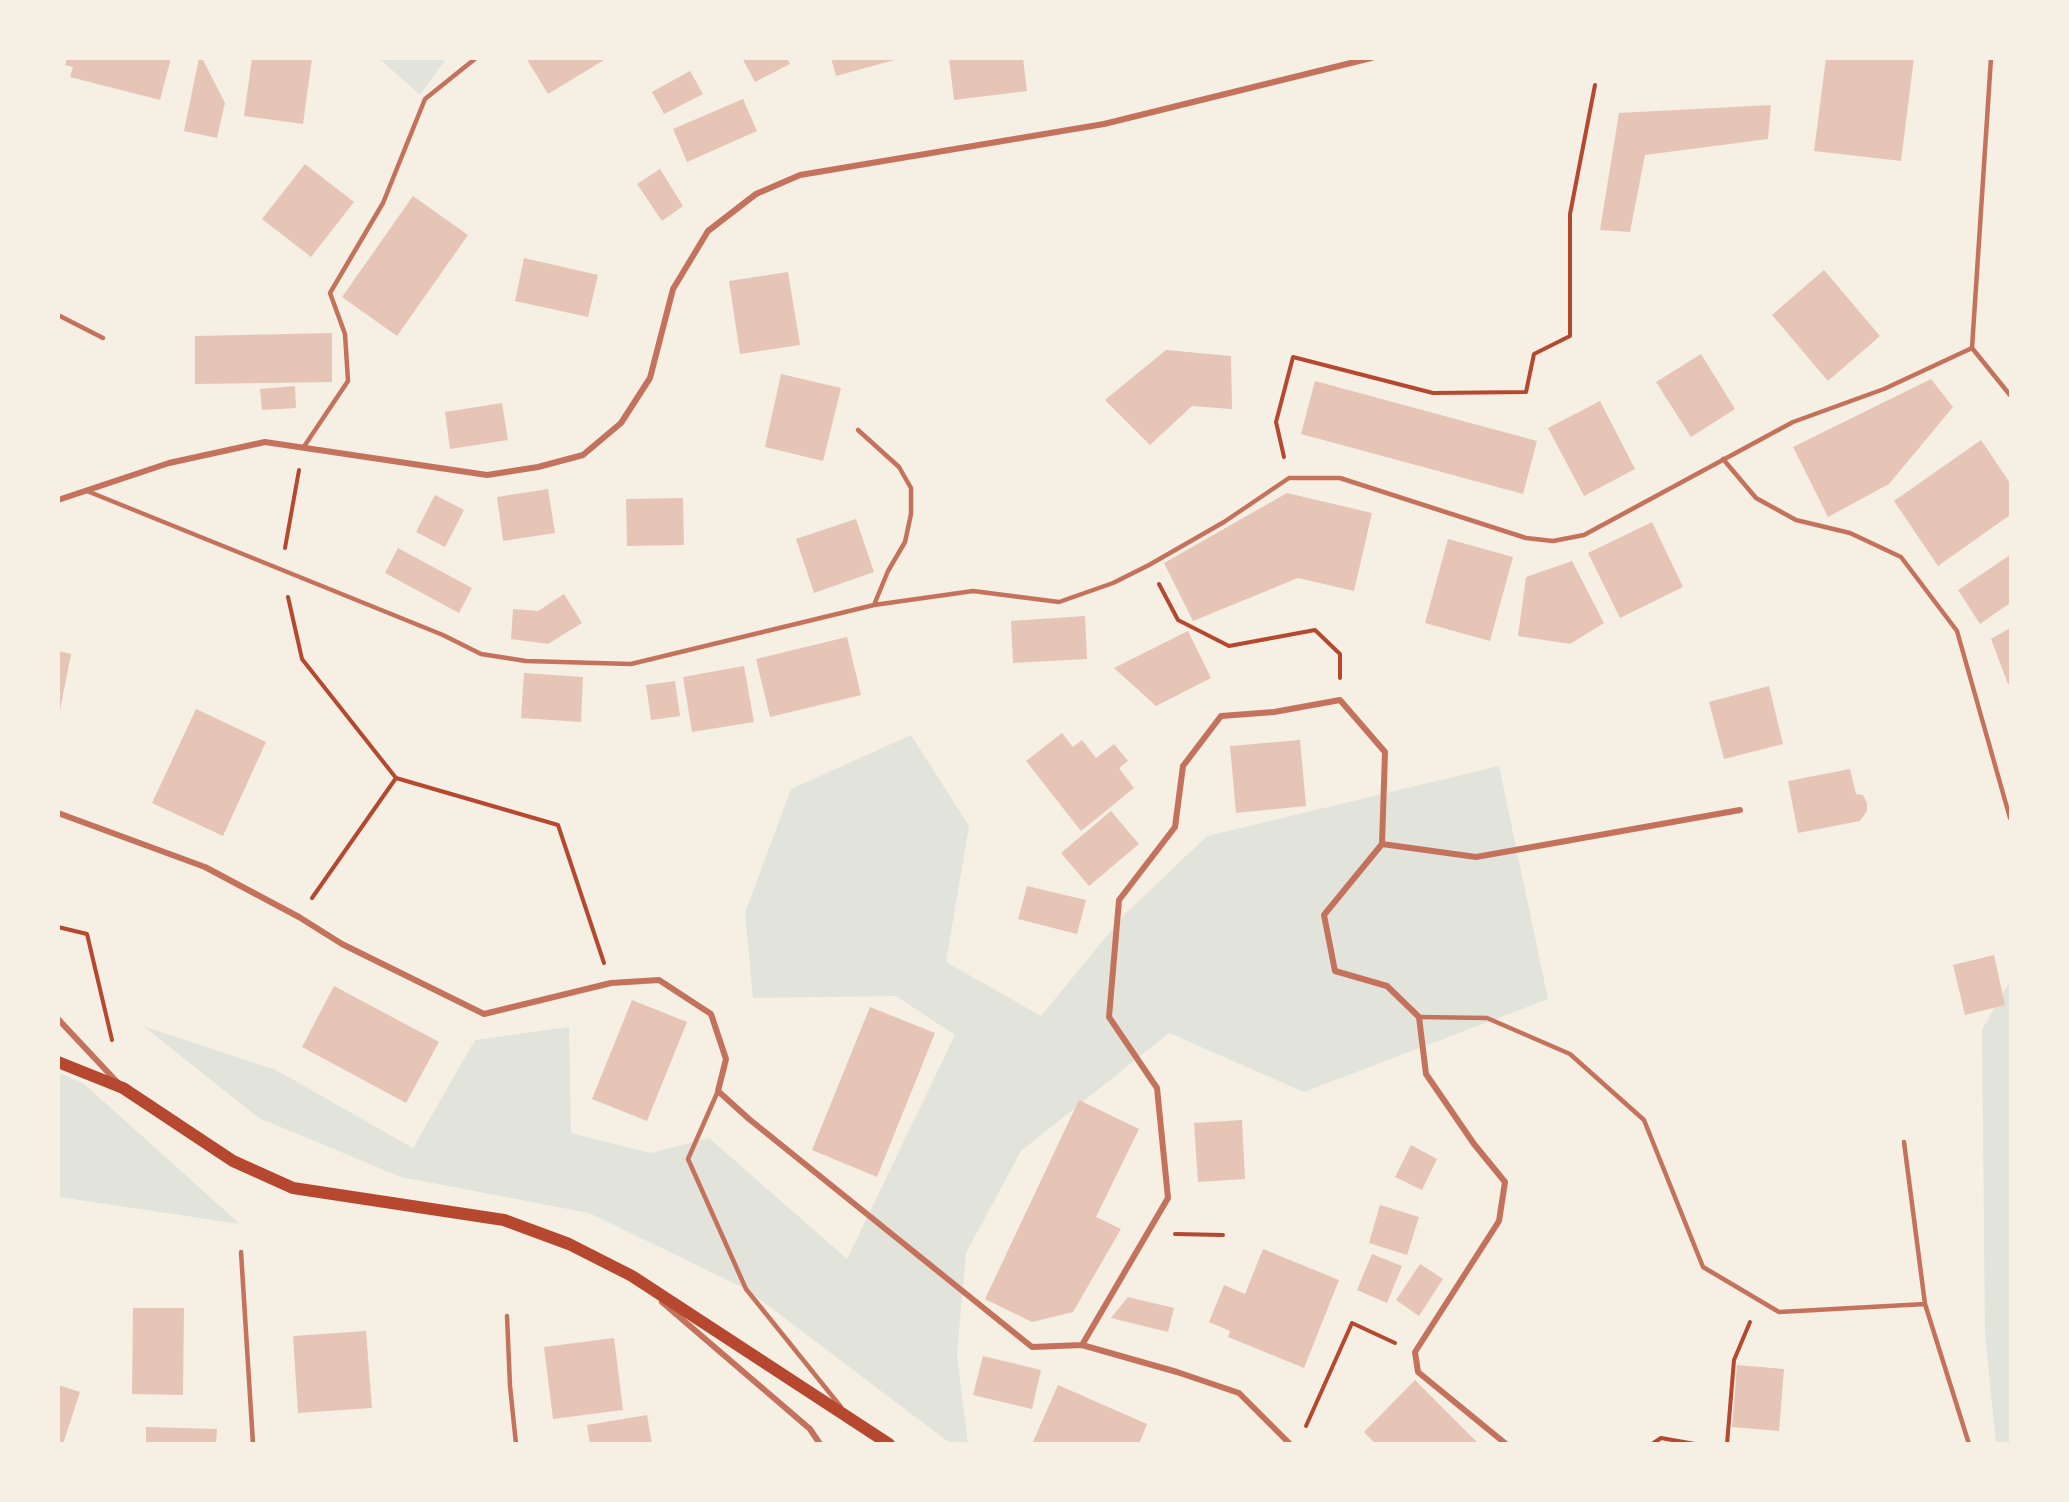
<!DOCTYPE html>
<html>
<head>
<meta charset="utf-8">
<style>
	body { margin:0 }
	#map { position:relative; width:2069px; height:1502px; overflow:hidden; background:#f6efe4; font-family:Inter,sans-serif }
	canvas { display:block }
	.frame { position:absolute; inset:0; border:60px solid #f6efe4; pointer-events:none }
</style>
</head>
<body>
<div id="map">
<canvas width="2069" height="1502"></canvas>
<div class="frame"></div>
</div>
<script>
const g = document.querySelector('canvas').getContext('2d');
g.lineJoin = 'round';
function paint(path, color) {
  g.fillStyle = color;
  g.fill(path, 'evenodd');
}
function toPath(rows) {
  const path = new Path2D();
  for (const r of rows) {
    path.moveTo(r[0], r[1]);
    for (let i = 2; i < r.length; i += 2) path.lineTo(r[i], r[i + 1]);
  }
  return path;
}
function trace(path, color, width, dash) {
  g.strokeStyle = color;
  g.lineWidth = width;
  g.lineCap = dash ? 'butt' : 'round';
  g.setLineDash(dash || []);
  g.stroke(path);
}
paint(toPath([
	[374,59,446,58,446,59,420,95,382,61],
	[911,735,969,826,946,962,1041,1016,1124,915,1207,836,1499,766,1548,999,1304,1092,1169,1033,1021,1151,966,1253,957,1355,968,1444,950,1443,746,1289,589,1213,401,1177,259,1118,143,1026,276,1070,413,1148,475,1040,569,1027,571,1133,651,1153,709,1138,847,1259,955,1035,896,996,753,998,745,913,791,789],
	[2010,981,2010,1443,1996,1443,1985,1334,1982,1030],
	[59,1073,83,1083,240,1224,59,1197]
]), '#e2e4dc');
paint(toPath([
	[67,58,171,58,160,100,70,77,73,67,65,65],
	[199,58,202,58,225,103,217,138,184,131],
	[252,58,312,58,303,124,244,116],
	[526,58,603,58,604,60,548,94],
	[742,58,787,58,790,64,755,82],
	[831,58,898,58,898,59,836,76],
	[949,58,1023,58,1027,91,954,100],
	[1826,58,1914,58,1901,161,1814,151],
	[690,71,703,94,664,114,652,92],
	[743,99,757,131,687,162,673,129],
	[1771,105,1768,139,1645,155,1630,232,1600,230,1619,113],
	[305,164,354,202,311,257,262,219],
	[660,169,683,206,662,221,637,184],
	[413,196,468,235,397,336,342,297],
	[524,258,598,275,588,317,515,301],
	[1824,270,1880,336,1828,381,1772,315],
	[788,272,800,345,740,354,729,281],
	[332,333,332,382,195,384,195,336],
	[1166,350,1231,356,1232,409,1192,406,1150,445,1105,400],
	[1701,354,1735,409,1691,437,1656,382],
	[781,374,841,388,823,461,765,447],
	[1931,379,1953,407,1889,484,1828,517,1793,447],
	[1315,381,1537,441,1523,494,1301,434],
	[295,386,296,408,262,410,260,389],
	[1600,401,1635,469,1584,496,1548,428],
	[502,403,508,440,450,449,445,412],
	[1981,440,2010,483,2010,515,1938,566,1894,501],
	[548,489,555,533,503,541,497,497],
	[1287,493,1372,513,1354,591,1298,578,1193,621,1164,563],
	[435,495,464,510,445,547,416,532],
	[683,498,684,545,627,546,626,499],
	[856,519,874,572,814,593,796,539],
	[1652,522,1683,587,1620,618,1588,553],
	[1448,539,1513,557,1490,641,1425,623],
	[398,548,472,588,459,613,385,573],
	[2010,555,2010,603,1980,624,1958,590],
	[1572,561,1604,623,1570,644,1518,636,1526,577],
	[564,594,582,623,548,644,511,639,513,609,538,611],
	[1085,616,1087,659,1013,663,1011,621],
	[2010,628,2010,684,2008,684,1991,639],
	[1188,631,1211,678,1156,706,1114,668],
	[847,637,861,695,770,717,756,659],
	[58,651,71,654,60,710,58,710],
	[744,666,754,722,692,732,683,677],
	[524,673,583,677,581,722,521,718],
	[675,681,680,716,651,720,646,685],
	[1769,686,1783,744,1724,759,1709,702],
	[196,709,266,742,223,836,152,803],
	[1062,733,1073,747,1082,740,1096,758,1114,744,1128,761,1119,768,1134,788,1081,831,1026,761],
	[1300,740,1306,806,1236,813,1230,746],
	[1850,769,1856,794,1863,795,1867,803,1867,811,1860,821,1798,833,1788,781],
	[1111,811,1139,844,1089,886,1061,853],
	[1027,886,1086,900,1077,934,1018,919],
	[1994,955,2005,1005,1965,1015,1953,965],
	[334,986,439,1042,406,1103,302,1047],
	[632,1000,687,1022,647,1121,592,1099],
	[870,1007,935,1033,877,1177,812,1150],
	[1079,1100,1139,1129,1096,1217,1121,1229,1073,1312,1032,1322,985,1299],
	[1242,1120,1245,1179,1198,1182,1194,1123],
	[1411,1145,1437,1159,1422,1190,1395,1177],
	[1380,1205,1419,1217,1407,1255,1369,1243],
	[1263,1249,1339,1280,1304,1368,1228,1337,1230,1331,1209,1322,1224,1285,1245,1294],
	[1372,1254,1402,1266,1387,1303,1357,1290],
	[1420,1264,1443,1279,1419,1316,1396,1300],
	[1128,1297,1174,1308,1168,1332,1111,1318],
	[133,1308,184,1308,183,1395,132,1394],
	[366,1331,372,1408,298,1413,293,1336],
	[614,1338,623,1410,553,1419,544,1347],
	[983,1356,1041,1370,1032,1409,973,1395],
	[1737,1365,1784,1369,1779,1431,1732,1427],
	[1415,1380,1479,1444,1376,1444,1364,1432],
	[58,1385,80,1392,63,1444,58,1444],
	[1058,1385,1147,1424,1139,1444,1032,1444],
	[647,1415,652,1444,590,1444,587,1425],
	[146,1427,217,1429,216,1444,146,1444]
]), '#e6c5b7');
trace(toPath([
	[1284,457,1276,422,1293,357,1433,393,1526,392,1534,354,1570,336,1570,214,1595,85],
	[285,548,299,470],
	[1159,584,1178,620,1229,646,1315,630,1340,654,1340,678],
	[288,597,302,659,396,778,558,825,604,963],
	[312,898,396,778],
	[58,927,87,934,112,1040],
	[1175,1234,1223,1235],
	[1306,1426,1352,1323,1395,1343],
	[1652,1444,1661,1438,1695,1444],
	[1727,1444,1734,1360,1750,1322]
]), '#b5482f', 4);
trace(toPath([
	[58,315,103,338],
	[1972,348,2010,395],
	[858,430,899,467,911,488,911,514,905,542,888,571,874,605],
	[303,448,348,381,345,334,330,293,383,203,425,99,476,58],
	[1723,459,1756,498,1796,520,1850,533,1901,557,1957,631,2010,818],
	[87,491,443,635,481,654,526,661,631,664,874,605,973,591,1059,602,1113,583,1149,565,1224,522,1289,478,1340,478,1526,538,1553,541,1584,535,1793,422,1884,389,1972,348,1991,58],
	[1419,1017,1487,1018,1570,1054,1644,1120,1703,1267,1779,1312,1925,1304],
	[718,1091,688,1159,746,1289,841,1407],
	[1904,1142,1925,1304,1969,1444],
	[241,1252,253,1444],
	[507,1316,510,1386,516,1444]
]), '#c5725c', 4.5);
trace(toPath([
	[58,500,169,463,265,442,487,475,538,467,583,455,621,423,650,378,673,289,708,231,756,194,800,175,1104,124,1371,58],
	[58,813,205,867,299,917,342,944,484,1014,611,983,659,980,711,1014,726,1059,718,1091,749,1119,1032,1347,1082,1345,1177,1372,1239,1393,1290,1444],
	[1382,844,1476,857,1740,810],
	[58,1019,118,1083],
	[662,1302,810,1429,820,1444],
	[1082,1345,1168,1198,1157,1088,1109,1017,1119,900,1175,827,1183,766,1221,716,1274,712,1340,700,1385,752,1382,844,1324,915,1335,971,1387,986,1419,1017,1426,1074,1474,1144,1505,1182,1499,1221,1415,1352,1418,1372,1506,1444]
]), '#c5725c', 6);
trace(toPath([
	[58,1062,123,1088,233,1161,293,1188,504,1220,569,1244,632,1276,889,1444]
]), '#b5482f', 12);
</script>
</body>
</html>
